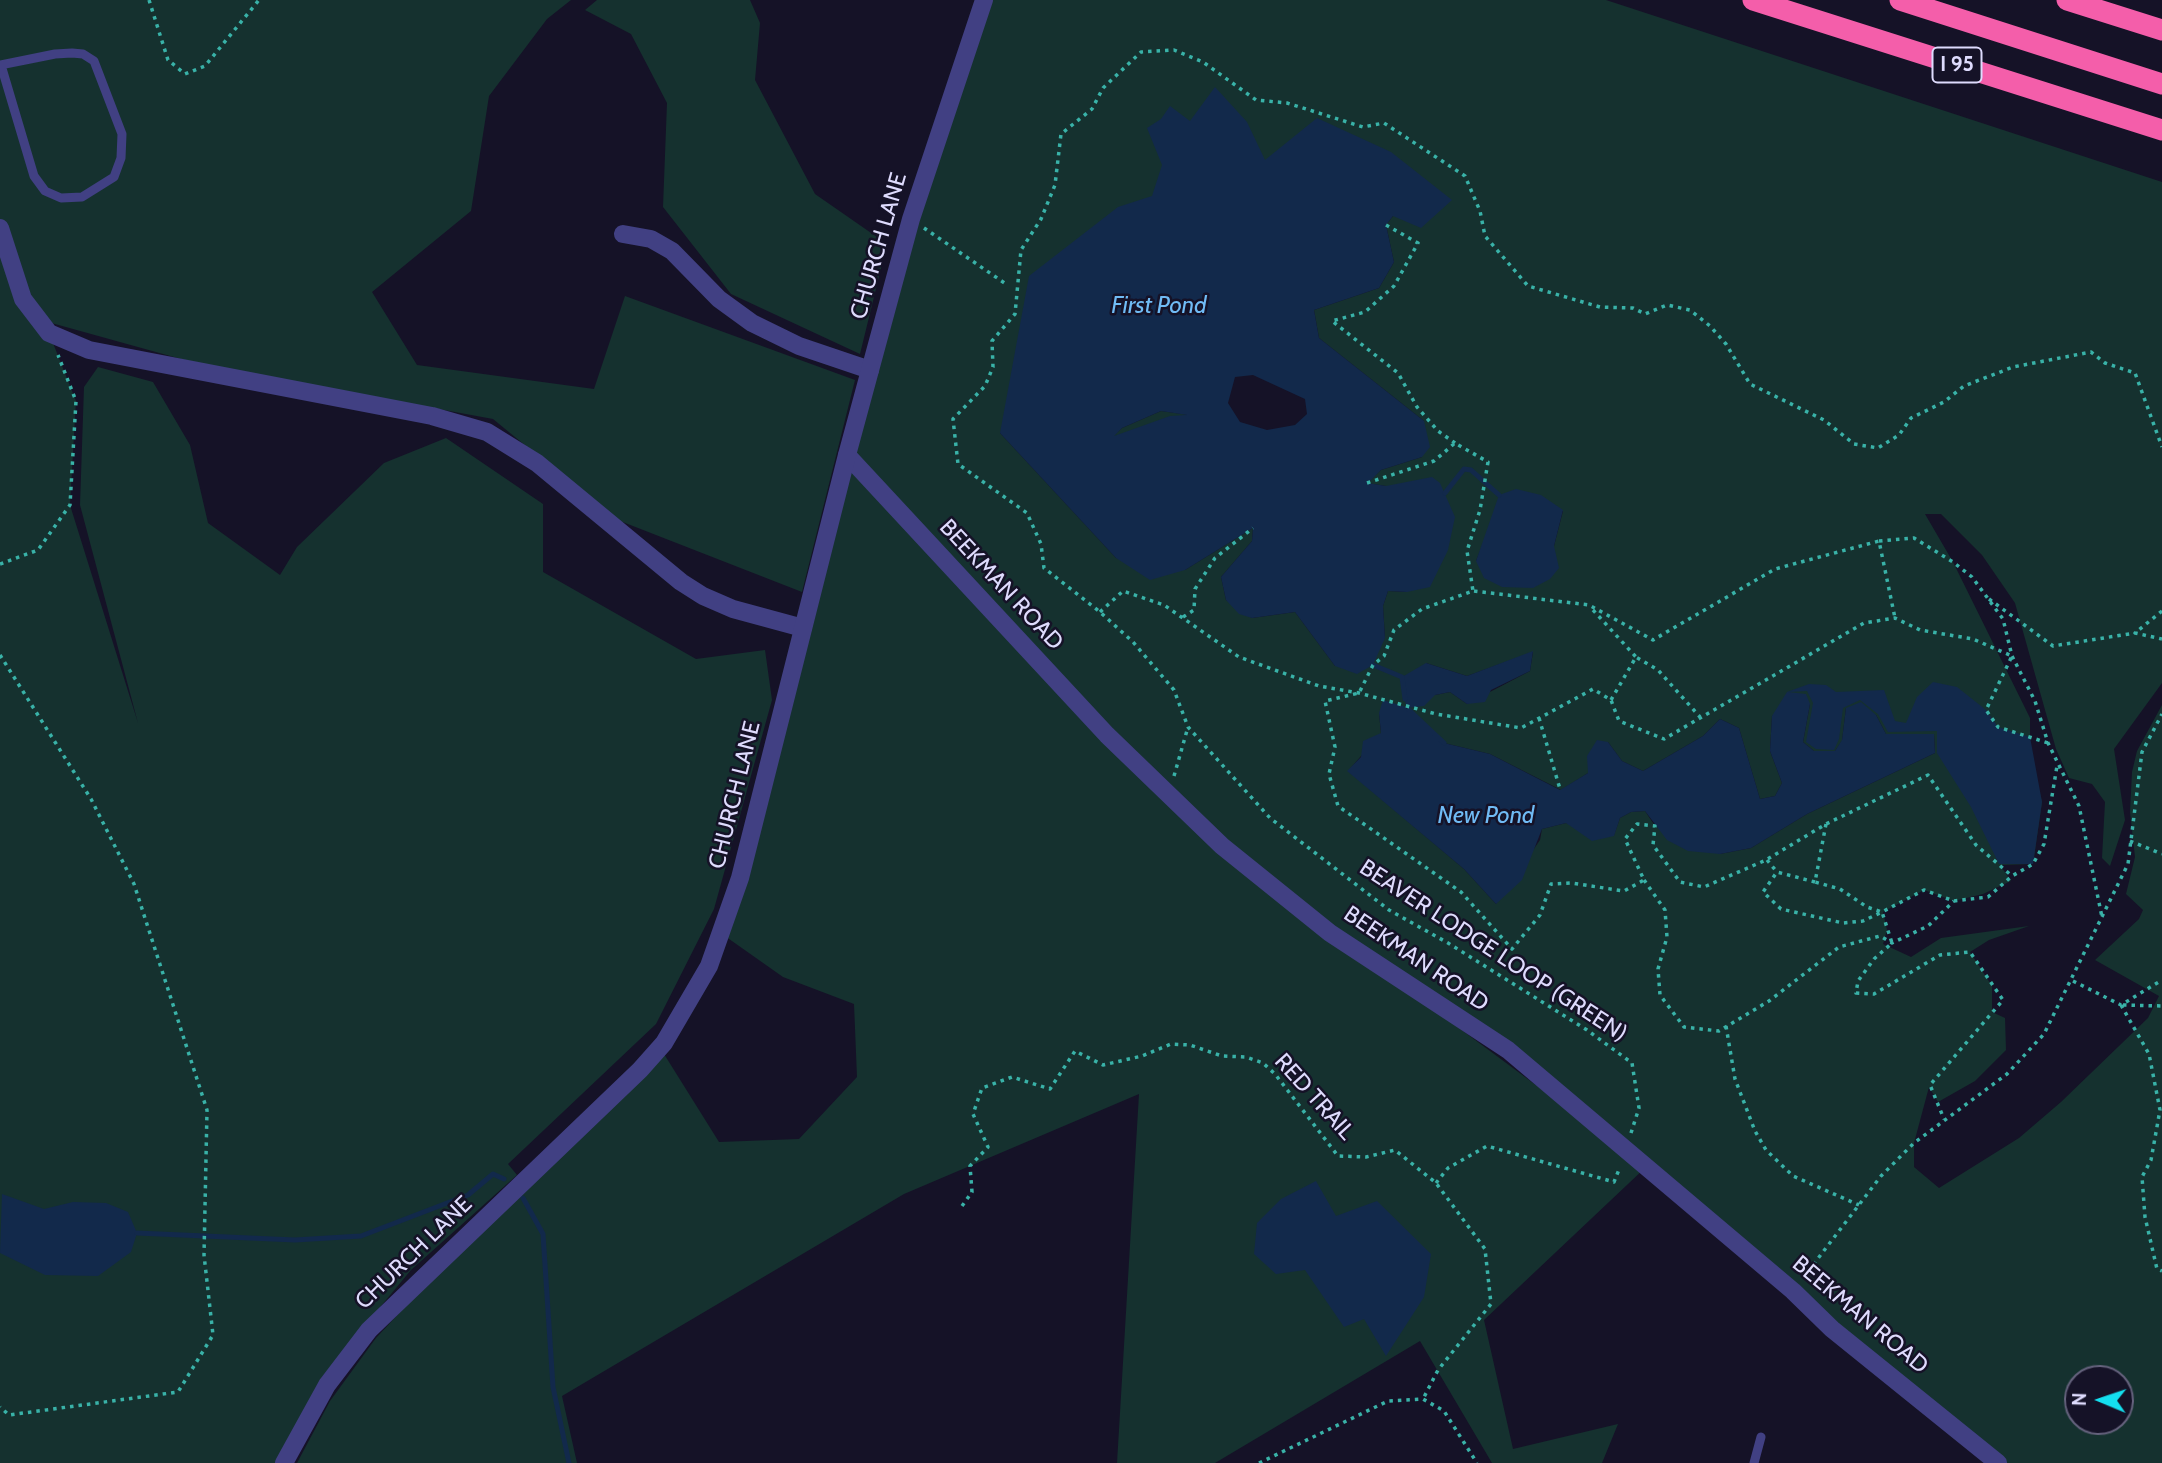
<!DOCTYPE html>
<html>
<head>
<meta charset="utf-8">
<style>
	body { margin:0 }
	#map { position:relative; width:2162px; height:1463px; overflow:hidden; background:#151227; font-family:Cabin,sans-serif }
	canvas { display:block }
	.north { position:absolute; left:2064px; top:1365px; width:70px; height:70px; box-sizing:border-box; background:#151227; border:2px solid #65627d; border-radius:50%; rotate:272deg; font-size:19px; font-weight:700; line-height:28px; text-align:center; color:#dedbfd }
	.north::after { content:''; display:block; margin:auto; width:24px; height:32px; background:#14dfef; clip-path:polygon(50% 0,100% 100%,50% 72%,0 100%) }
</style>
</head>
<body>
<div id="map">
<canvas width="2162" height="1463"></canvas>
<div class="north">N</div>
</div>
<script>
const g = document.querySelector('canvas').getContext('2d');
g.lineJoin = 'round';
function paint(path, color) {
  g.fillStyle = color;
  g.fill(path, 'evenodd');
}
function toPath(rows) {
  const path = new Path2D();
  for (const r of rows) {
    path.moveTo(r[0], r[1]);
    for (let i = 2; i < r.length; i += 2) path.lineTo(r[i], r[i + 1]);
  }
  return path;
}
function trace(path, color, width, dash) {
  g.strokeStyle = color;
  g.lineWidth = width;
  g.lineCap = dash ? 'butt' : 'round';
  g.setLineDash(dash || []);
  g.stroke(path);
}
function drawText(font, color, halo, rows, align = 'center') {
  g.font = font + ' Cabin,sans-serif';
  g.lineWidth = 5;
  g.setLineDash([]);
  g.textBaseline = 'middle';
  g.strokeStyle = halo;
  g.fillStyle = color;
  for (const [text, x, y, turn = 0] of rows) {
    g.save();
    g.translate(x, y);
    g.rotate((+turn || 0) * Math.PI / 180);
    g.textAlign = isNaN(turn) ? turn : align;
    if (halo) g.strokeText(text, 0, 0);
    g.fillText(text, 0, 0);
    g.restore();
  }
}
paint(toPath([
	[0,0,571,0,547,19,489,96,471,211,372,292,417,365,594,389,625,296,855,380,802,592,615,519,493,419,210,367,37,319,49,333,76,401,70,505,138,723,80,505,84,387,98,367,153,382,190,445,208,523,280,575,297,547,384,463,446,438,543,504,543,572,696,659,765,650,772,700,714,909,656,1024,508,1164,517,1175,411,1270,322,1377,275,1463,0,1463],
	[597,0,750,0,760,23,755,80,815,194,887,244,860,354,731,294,663,207,667,103,631,34,585,10],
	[984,0,1606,0,2162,182,2162,683,2114,749,2125,820,2110,866,2102,858,2105,802,2092,784,2069,778,2056,749,2015,603,1982,555,1941,514,1925,514,1953,562,2030,718,2030,753,2042,802,2033,864,2000,865,2011,881,1983,894,1954,901,1924,890,1883,912,1887,930,1883,944,1911,957,1941,938,2029,926,1989,940,1970,952,1992,986,1992,1012,2005,1018,2006,1050,1975,1081,1938,1102,1929,1087,1914,1143,1914,1167,1939,1188,2019,1138,2061,1102,2148,1018,2159,996,2095,960,2139,919,2143,910,2126,894,2135,857,2130,812,2132,772,2137,751,2162,705,2162,1463,1998,1463,1646,1167,1484,1320,1513,1449,1618,1424,1602,1463,1492,1463,1420,1341,1215,1463,1117,1463,1139,1094,904,1194,562,1396,577,1463,297,1463,330,1401,376,1338,417,1294,664,1054,719,1142,799,1139,857,1077,854,1004,783,977,722,934,847,455],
	[1265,160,1393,216,1386,225,1394,262,1379,288,1314,310,1319,338,1424,421,1422,457,1381,470,1367,483,1386,486,1407,592,1388,591,1383,606,1385,638,1335,666,1295,612,1252,618,1226,600,1221,577,1252,541,1253,528,1185,570,1116,558,1000,433,1189,186],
	[1563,511,1554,546,1476,561,1486,536],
	[1533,652,1530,671,1467,704,1450,692,1435,695,1426,663,1467,676],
	[1810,704,1803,742,1814,751,1835,751,1842,741,1846,708,1876,715,1886,734,1934,734,1935,753,1807,814,1751,848,1720,854,1655,826,1645,811,1631,812,1620,818,1614,835,1566,823,1542,829,1540,840,1496,904,1464,869,1348,771,1381,733,1379,713,1406,707,1444,743,1490,754,1561,790,1588,773,1588,756,1608,742,1622,761,1643,771,1703,736,1720,719,1739,728,1760,799,1775,796,1782,783,1770,751,1772,716],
	[1346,944,1508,1050,1634,1158],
	[2078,1379,2120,1379,2120,1421,2078,1421],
	[1161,411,1189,415,1112,437,1122,428]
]), '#15312f');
paint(toPath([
	[1215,87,1247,122,1265,160,1317,118,1391,152,1452,200,1421,228,1393,216,1386,225,1394,262,1379,288,1314,310,1319,338,1424,421,1430,447,1422,457,1381,470,1368,483,1386,486,1432,477,1440,483,1455,517,1448,550,1430,587,1407,592,1388,591,1383,606,1385,638,1373,665,1357,674,1335,666,1295,612,1252,618,1239,614,1226,600,1221,577,1252,541,1253,528,1185,570,1150,580,1116,558,1000,433,1029,276,1118,207,1152,196,1162,165,1147,128,1161,119,1170,106,1190,121],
	[1253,375,1305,399,1307,414,1295,425,1267,430,1240,422,1228,403,1235,377],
	[1161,411,1187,415,1170,416,1114,436,1122,428],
	[1516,489,1541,495,1563,510,1554,546,1559,568,1550,579,1533,588,1502,587,1484,578,1476,561,1499,495],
	[1533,651,1530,671,1491,690,1485,702,1467,704,1450,692,1435,695,1424,706,1406,708,1444,743,1490,754,1560,790,1588,773,1587,756,1597,740,1608,742,1622,761,1643,771,1703,736,1720,719,1739,728,1760,799,1775,796,1782,783,1770,751,1772,716,1787,692,1809,684,1826,685,1836,692,1884,690,1895,721,1906,723,1917,697,1933,682,1957,687,1986,710,1998,727,2030,737,2042,802,2033,864,1999,864,1971,807,1937,753,1937,731,1888,732,1878,714,1860,700,1843,708,1839,739,1834,750,1816,749,1806,742,1813,703,1807,691,1788,692,1806,694,1810,704,1803,742,1814,751,1835,751,1842,740,1846,708,1861,702,1876,715,1886,734,1934,734,1935,753,1807,814,1751,848,1720,854,1688,851,1667,840,1645,811,1631,812,1620,818,1614,836,1592,841,1566,823,1542,829,1522,880,1496,904,1464,869,1347,771,1361,757,1363,741,1381,733,1379,713,1383,700,1406,707,1402,677,1426,663,1467,676],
	[1316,1181,1336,1216,1377,1201,1431,1254,1424,1297,1386,1356,1364,1319,1344,1327,1305,1270,1276,1274,1254,1254,1257,1223,1281,1199],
	[2,1194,44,1209,73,1202,106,1203,128,1212,137,1233,131,1252,98,1276,45,1275,0,1253]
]), '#12294b');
trace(toPath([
	[1445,493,1464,469,1471,470,1499,495],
	[1373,665,1402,677,1405,699],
	[1409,710,1444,743],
	[523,1198,543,1234,553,1387,569,1463],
	[137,1233,295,1240,361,1236,468,1195,493,1174,504,1179]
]), '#12294b', 5);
trace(toPath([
	[149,0,168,60,185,74,205,66,259,0],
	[1386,225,1418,243,1394,286,1365,312,1332,321,1398,373,1417,407,1438,431,1455,443],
	[924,228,1006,284],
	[1367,483,1434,461,1455,443,1488,462,1480,510,1467,551,1473,591,1422,609,1394,630,1384,656,1373,665,1359,693,1325,701,1335,747,1329,774,1338,806,1461,892,1512,949,1540,915,1551,884,1571,883,1624,891,1644,880,1625,839,1637,824,1655,826,1653,845,1680,882,1704,887,1766,860,1826,824,1928,775,1976,845,2012,876],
	[1879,541,1914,538,1953,562,1972,577,2003,619,2012,656,2035,701,2048,743,2079,806,2102,917],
	[0,564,38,550,70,505,76,401,58,355],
	[1474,591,1589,605,1653,640,1775,569,1879,541,1895,618],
	[1989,599,2053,646,2135,633],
	[1593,610,1636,657],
	[2162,611,2135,633,2162,639],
	[1100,612,1123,591,1164,605,1239,657,1319,686,1359,693,1436,714,1521,728,1593,689,1611,700,1619,721,1664,739,1864,623,1895,618,1920,630,1973,639,2012,656,1986,710,1998,727,2048,743],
	[1183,617,1194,610,1195,589,1215,558,1253,528],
	[0,655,91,799,134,884,207,1110,204,1255,213,1335,178,1392,9,1415,0,1407],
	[1611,700,1636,657,1658,670,1700,717],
	[1539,718,1560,789],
	[1174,776,1188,727],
	[1826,824,1815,882,1840,889,1867,907,1882,912,1924,890,1954,901,1988,897,2012,876,2033,864,2044,844,2057,766],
	[2130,841,2162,854],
	[1767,860,1777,872],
	[1644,880,1665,910,1667,937,1658,969,1660,995,1684,1027,1719,1031,1769,1001,1839,947,1880,936,1892,943,1928,926,1954,901],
	[1815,882,1777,872,1763,892,1781,909,1843,923,1863,921,1882,912,1892,943,1874,959,1858,981,1856,993,1874,994,1940,955,1970,952,2003,1000,1930,1085,1944,1119],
	[2073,981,2121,1005,2162,980],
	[2121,1005,2149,1054,2160,1110,2151,1160,2142,1177,2145,1217,2157,1269,2162,1271],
	[2123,1005,2162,1006],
	[1726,1026,1735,1079,1755,1131,1766,1150,1793,1176,1859,1205],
	[1631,1133,1639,1108,1632,1063,1587,1030,1448,943,1389,910,1270,818,1188,727,1174,690,1133,642,1100,612,1044,568,1041,544,1027,513,958,464,953,419,985,386,993,367,992,341,1015,314,1021,250,1041,219,1055,185,1061,134,1092,109,1103,88,1141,52,1174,50,1203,62,1256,100,1287,103,1363,127,1384,123,1465,176,1480,211,1485,236,1528,286,1600,307,1633,308,1645,314,1667,305,1690,310,1710,326,1726,344,1750,384,1824,420,1854,444,1878,448,1899,435,1911,418,1944,402,1964,386,2013,367,2091,352,2105,363,2135,373,2162,447],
	[1436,1183,1448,1168,1487,1146,1614,1182,1620,1167],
	[962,1206,972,1192,970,1166,988,1147,973,1114,982,1088,1012,1077,1050,1089,1075,1051,1103,1065,1142,1056,1171,1044,1190,1045,1222,1056,1246,1057,1263,1063,1275,1074,1338,1156,1366,1157,1395,1150,1436,1183,1485,1249,1491,1304,1438,1370,1423,1399],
	[1803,1278,1881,1176,1914,1143,2007,1074,2044,1034,2128,864,2142,752,2162,714],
	[1259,1463,1388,1401,1423,1399,1444,1411,1477,1463]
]), '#39b2a8', 3.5, [3.5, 5]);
trace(toPath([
	[0,65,55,54,72,53,83,54,94,61,122,134,121,158,114,177,82,197,61,198,45,191,34,176,1,65],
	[1754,1463,1761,1437]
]), '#414083', 9);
trace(toPath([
	[0,228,23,299,49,333,89,350,432,416,487,432,537,463,681,582,703,596,733,609,803,628],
	[623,234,651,239,672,251,719,299,752,323,799,346,870,370],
	[847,455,1107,735,1222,846,1330,933,1508,1050,1793,1291,1832,1329,1998,1463]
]), '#414083', 18);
trace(toPath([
	[284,1463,327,1385,369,1330,640,1070,664,1043,709,966,740,878,847,455,911,219,984,0]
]), '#414083', 18);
trace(toPath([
	[1753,0,2162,130],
	[1900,0,2162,84],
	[2067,0,2162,30]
]), '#f45eaa', 21);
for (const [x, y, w] of [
	[1957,65,49]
]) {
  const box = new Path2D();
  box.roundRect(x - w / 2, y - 17.5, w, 35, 5);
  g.fillStyle = '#151227';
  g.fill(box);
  trace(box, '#dedbfd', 2);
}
drawText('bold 21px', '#dedbfd', null, [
	["I 95",1957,65]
]);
drawText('23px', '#dedbfd', '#151227', [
	["CHURCH LANE",879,246,-74],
	["BEEKMAN ROAD",1001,585,47],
	["CHURCH LANE",735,795,-76],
	["BEAVER LODGE LOOP (GREEN)",1493,951,33],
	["BEEKMAN ROAD",1416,959,34],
	["RED TRAIL",1314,1097,48],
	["CHURCH LANE",414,1253,-44],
	["BEEKMAN ROAD",1860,1315,40]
]);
drawText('italic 24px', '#70bbf5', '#151227', [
	["First Pond",1159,306],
	["New Pond",1486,816]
]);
</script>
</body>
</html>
